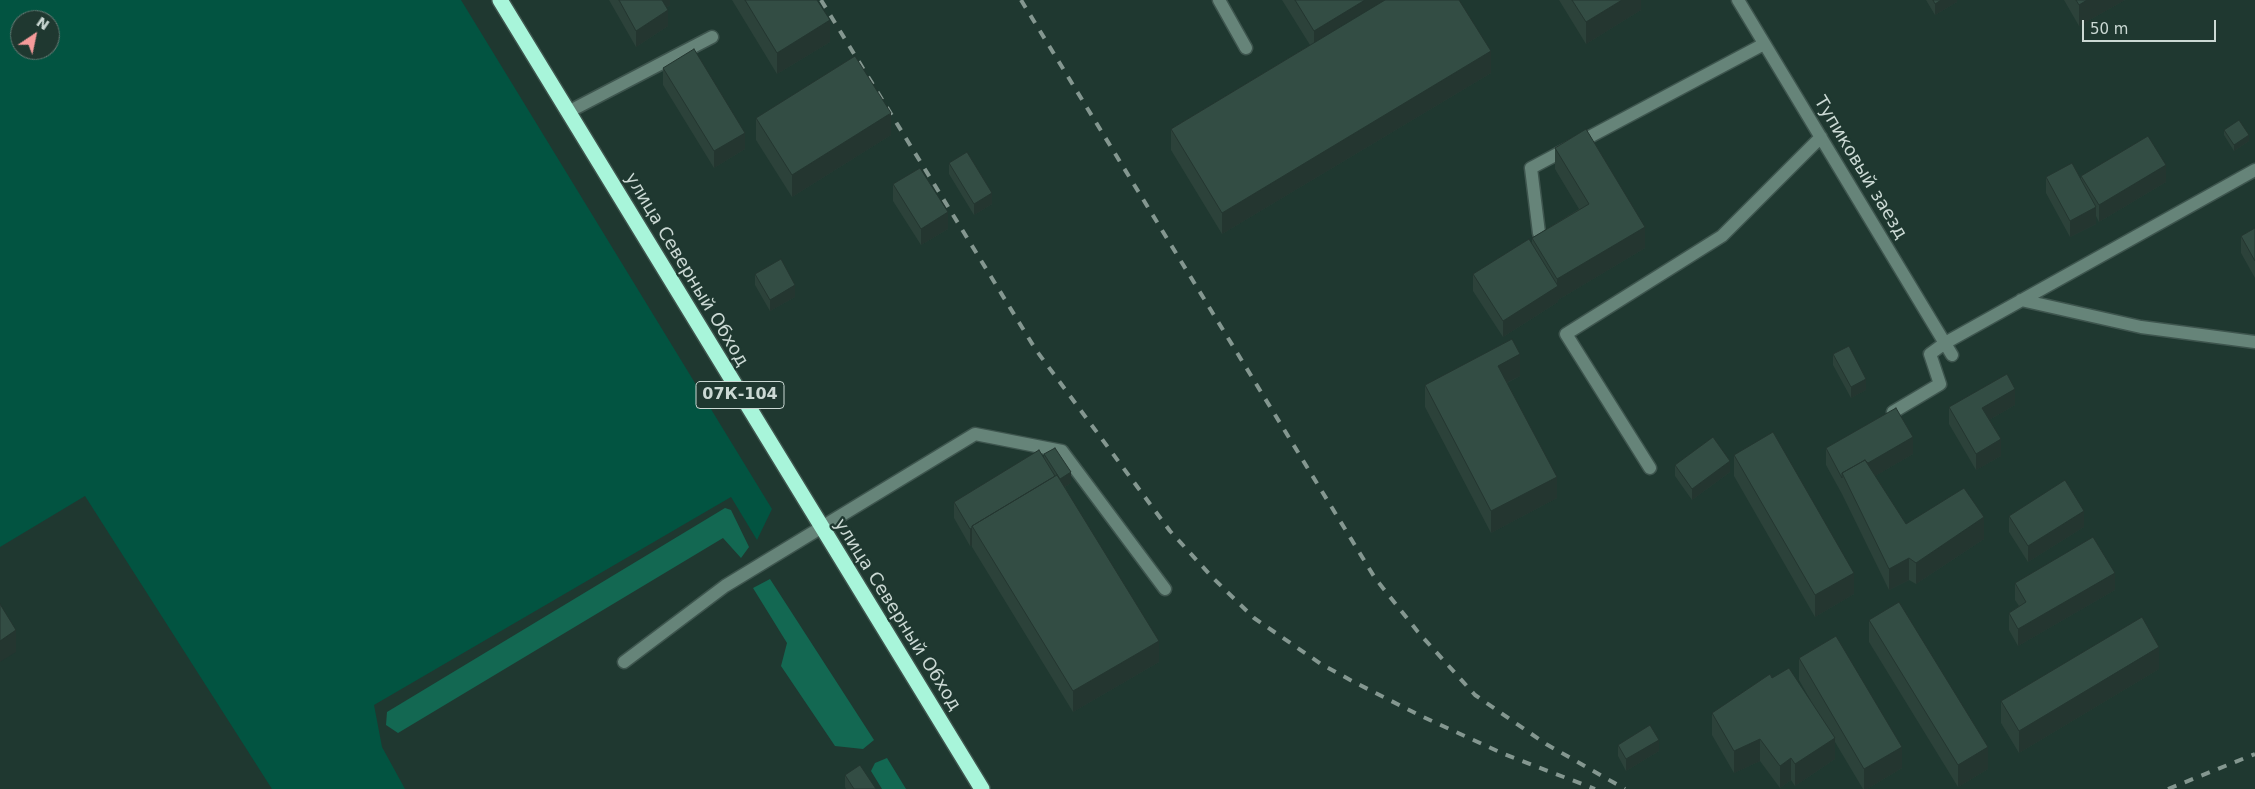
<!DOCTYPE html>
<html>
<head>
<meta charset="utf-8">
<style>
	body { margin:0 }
	#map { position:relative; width:2255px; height:789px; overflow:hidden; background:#1f3830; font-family:"DejaVu Sans",sans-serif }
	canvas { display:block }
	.north { position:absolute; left:10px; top:10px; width:50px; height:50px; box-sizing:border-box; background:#1f3830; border:1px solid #647872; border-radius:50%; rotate:34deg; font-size:14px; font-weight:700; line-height:20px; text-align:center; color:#cbd9d4 }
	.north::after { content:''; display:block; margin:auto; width:18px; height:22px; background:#f59b9a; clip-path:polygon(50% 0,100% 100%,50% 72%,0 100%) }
	.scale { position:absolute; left:2082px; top:20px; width:134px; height:22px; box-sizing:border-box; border:2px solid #cbd9d4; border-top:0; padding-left:6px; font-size:15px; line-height:18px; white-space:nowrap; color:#cbd9d4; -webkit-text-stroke:4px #1f3830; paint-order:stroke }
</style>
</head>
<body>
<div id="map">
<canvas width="2255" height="789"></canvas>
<div class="north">N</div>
<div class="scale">50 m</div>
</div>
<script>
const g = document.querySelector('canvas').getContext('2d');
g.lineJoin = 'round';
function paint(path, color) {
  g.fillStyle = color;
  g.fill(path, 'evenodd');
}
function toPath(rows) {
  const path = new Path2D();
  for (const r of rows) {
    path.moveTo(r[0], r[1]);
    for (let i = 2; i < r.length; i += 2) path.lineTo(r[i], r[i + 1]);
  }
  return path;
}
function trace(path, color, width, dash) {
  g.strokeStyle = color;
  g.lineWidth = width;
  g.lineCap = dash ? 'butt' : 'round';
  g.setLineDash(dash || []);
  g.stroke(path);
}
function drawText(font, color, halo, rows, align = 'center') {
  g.font = font + ' "DejaVu Sans",sans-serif';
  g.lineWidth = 4.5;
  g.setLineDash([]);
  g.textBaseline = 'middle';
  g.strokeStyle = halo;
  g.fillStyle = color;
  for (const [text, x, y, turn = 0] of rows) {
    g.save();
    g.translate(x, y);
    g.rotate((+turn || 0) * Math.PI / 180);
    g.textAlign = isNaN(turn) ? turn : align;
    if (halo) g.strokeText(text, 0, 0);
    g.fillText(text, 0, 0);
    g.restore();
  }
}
paint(toPath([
	[0,0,461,0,772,509,757,540,731,497,374,705,382,747,405,789,272,789,85,496,0,547],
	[20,20,50,20,50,50,20,50]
]), '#025441');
paint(toPath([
	[725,508,731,510,749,547,741,558,723,538,398,733,386,725,387,712],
	[770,579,874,740,863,749,835,746,781,666,787,643,753,588],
	[887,758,906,789,882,789,871,771,875,763]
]), '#136852');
const minor = toPath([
	[1219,0,1246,48],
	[1738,0,1952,355],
	[568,112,712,37],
	[1539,233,1531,168,1764,44],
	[2021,300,2141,327,2255,342],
	[1893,412,1940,384,1930,354,1945,343,2255,170],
	[1650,468,1566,334,1722,236,1821,137],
	[624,662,725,586,975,434,1062,451,1165,589]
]);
const highway = toPath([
	[500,0,982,789]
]);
trace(minor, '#3e554e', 15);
trace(highway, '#3e554e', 18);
trace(minor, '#668479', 12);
trace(highway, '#a8f5da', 15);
trace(toPath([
	[821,0,1036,350,1170,531,1213,578,1254,618,1321,664,1354,682,1421,716,1504,754,1595,789],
	[1021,0,1375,578,1418,632,1475,695,1546,744,1625,789],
	[2168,789,2255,754]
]), '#849790', 4, [9, 9]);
paint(toPath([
	[609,0,670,0,670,5,666,8,668,26,636,47],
	[732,0,817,0,830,42,777,74],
	[1282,0,1459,0,1491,73,1222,234,1171,150,1171,129,1310,45],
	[1559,0,1641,0,1641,10,1586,44],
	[1926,0,1957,0,1957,2,1935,15],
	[2064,0,2125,0,2079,26],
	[663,68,745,149,714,168,663,85],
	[756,118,891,135,792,197,756,140],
	[2224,130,2249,141,2234,151,2224,135],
	[1555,148,1645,248,1558,300,1558,302,1503,337,1473,291,1473,274,1532,245,1532,238,1579,209,1555,169],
	[949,163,992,204,974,215,949,174],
	[2081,176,2166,182,2099,222,2096,216,2096,224,2070,237,2046,193,2046,177,2081,181],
	[893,184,948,229,921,245,893,201],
	[2255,228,2255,278,2241,253,2241,236],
	[755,274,795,297,770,311,755,285],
	[1833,354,1866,390,1851,398,1833,365],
	[1520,376,1507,383,1557,498,1491,533,1425,407,1425,385],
	[2015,405,1989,420,2001,456,1976,470,1949,424,1949,407],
	[1826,448,1913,454,1875,476,1906,524,1984,539,1916,584,1909,580,1889,590,1842,494,1826,465],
	[1044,454,1071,483,1065,487,1159,662,1073,712,972,547,972,545,970,546,954,518,954,502,1044,458],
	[1734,455,1854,594,1815,617,1734,476],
	[1675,465,1730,472,1692,500,1675,476],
	[2009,516,2084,527,2028,562,2009,532],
	[2015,583,2115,590,2018,646,2009,630,2009,613,2019,606,2015,600],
	[1869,620,1988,769,1958,787,1869,642],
	[1799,658,1902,768,1867,789,1863,789,1835,742,1835,759,1795,786,1791,780,1780,788,1760,761,1734,773,1712,735,1712,713,1772,678,1811,701,1799,680],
	[2159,669,2019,753,2001,723,2001,701],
	[1618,745,1659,751,1626,771,1618,756],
	[845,775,876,789,846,789,845,787]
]), '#2c423a');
paint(toPath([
	[660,0,670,0,670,5,660,12],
	[1365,0,1400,0,1314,52,1314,31],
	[1622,0,1641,0,1641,10,1586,44,1586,22],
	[1941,0,1957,0,1957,2,1935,15,1935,4],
	[2087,0,2125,0,2079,26,2079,5],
	[668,10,668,26,636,47,636,31],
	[830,20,830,42,777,74,777,53],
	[1491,51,1491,73,1222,234,1222,213],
	[891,113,891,135,792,197,792,175],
	[745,133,745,149,714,168,714,151],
	[2249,135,2249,141,2234,151,2234,145],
	[2166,165,2166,182,2099,222,2099,205],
	[992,193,992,204,974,215,974,204],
	[2096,207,2096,224,2070,237,2070,221],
	[948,212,948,229,921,245,921,229],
	[1645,227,1645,248,1558,300,1558,302,1503,337,1503,321,1557,286,1557,279],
	[795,285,795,297,770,311,770,300],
	[1520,354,1520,376,1498,387,1498,366],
	[1866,379,1866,390,1851,398,1851,387],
	[2015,389,2015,405,1982,424,1982,408],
	[1913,437,1913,454,1851,490,1844,477],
	[2001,439,2001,456,1976,470,1976,454],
	[1730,461,1730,472,1692,500,1692,489],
	[1071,472,1071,483,1060,490,1060,479],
	[1557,477,1557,498,1491,533,1491,511],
	[2084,511,2084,527,2028,562,2028,546],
	[1984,517,1984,539,1916,584,1916,563],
	[972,528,972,545,970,546,970,529],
	[1909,558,1909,580,1889,590,1889,569],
	[1854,573,1854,594,1815,617,1815,595],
	[2115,573,2115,590,2018,646,2018,629],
	[16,630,16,652,0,662,0,641],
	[1159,641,1159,662,1073,712,1073,691],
	[2159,647,2159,669,2019,753,2019,731],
	[1835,738,1835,759,1795,786,1795,764],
	[1760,739,1760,761,1734,773,1734,751],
	[1659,740,1659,751,1626,771,1626,759],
	[1902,747,1902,768,1867,789,1864,789,1864,769],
	[1988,747,1988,769,1958,787,1958,765],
	[1791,758,1791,780,1780,788,1780,766]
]), '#243630');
const building = toPath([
	[619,0,662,0,668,10,636,31,619,0],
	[745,0,817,0,830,20,777,53,745,0],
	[1295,0,1365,0,1314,31,1295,0],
	[1385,0,1459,0,1491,51,1222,213,1171,129,1385,0],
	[1572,0,1622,0,1586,22,1572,0],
	[1933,0,1941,0,1935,4,1933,0],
	[2076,0,2087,0,2079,5,2076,0],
	[694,49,745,133,714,151,663,68,694,49],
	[855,56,891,113,792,175,756,118,855,56],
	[2239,120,2249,135,2234,145,2224,130,2239,120],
	[1586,129,1645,227,1557,279,1532,238,1589,204,1555,148,1586,129],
	[2148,136,2166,165,2099,205,2081,176,2148,136],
	[967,152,992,193,974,204,949,163,967,152],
	[2072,163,2096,207,2070,221,2046,177,2072,163],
	[920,168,948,212,921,229,893,184,920,168],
	[2255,228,2255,261,2241,236,2255,228],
	[1529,239,1558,286,1503,321,1473,274,1529,239],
	[781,259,795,285,770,300,755,274,781,259],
	[1512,339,1520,354,1498,366,1557,477,1491,511,1425,385,1512,339],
	[1849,346,1866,379,1851,387,1833,354,1849,346],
	[2007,374,2015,389,1982,408,2001,439,1976,454,1949,407,2007,374],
	[1896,408,1913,437,1868,463,1865,460,1842,473,1842,478,1826,448,1896,408],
	[1773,432,1854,573,1815,595,1734,455,1773,432],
	[1713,437,1730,461,1692,489,1675,465,1713,437],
	[1055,448,1071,472,1060,479,1044,454,1055,448],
	[1039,450,1055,476,972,526,972,528,970,529,954,502,1039,450],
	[1865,460,1906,524,1964,488,1984,517,1916,563,1909,558,1889,569,1842,473,1865,460],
	[1057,475,1159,641,1073,691,972,526,1057,475],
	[2065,480,2084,511,2028,546,2009,516,2065,480],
	[2093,537,2115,573,2018,629,2009,613,2026,602,2015,583,2093,537],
	[1899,602,1988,747,1958,765,1869,620,1899,602],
	[0,604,16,630,0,641,0,604],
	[2142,617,2159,647,2019,731,2001,701,2142,617],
	[1836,636,1902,747,1864,769,1799,658,1836,636],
	[1789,668,1835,738,1795,764,1791,758,1780,766,1760,739,1734,751,1712,713,1770,674,1772,678,1789,668],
	[1650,725,1659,740,1626,759,1618,745,1650,725],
	[860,765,876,789,854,789,845,775,860,765]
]);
paint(building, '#334d44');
trace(building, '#243630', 1);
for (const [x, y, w] of [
	[740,395,88]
]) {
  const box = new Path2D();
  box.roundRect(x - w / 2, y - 13.5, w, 27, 4);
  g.fillStyle = '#1f3830';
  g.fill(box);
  trace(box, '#cbd9d4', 1);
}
drawText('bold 16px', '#cbd9d4', null, [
	["07К-104",740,395]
]);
drawText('18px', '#cbd9d4', '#1f3830', [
	["Тупиковый заезд",1860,168,59],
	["улица Северный Обход",686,270,59],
	["улица Северный Обход",897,615,58]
]);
</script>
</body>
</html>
